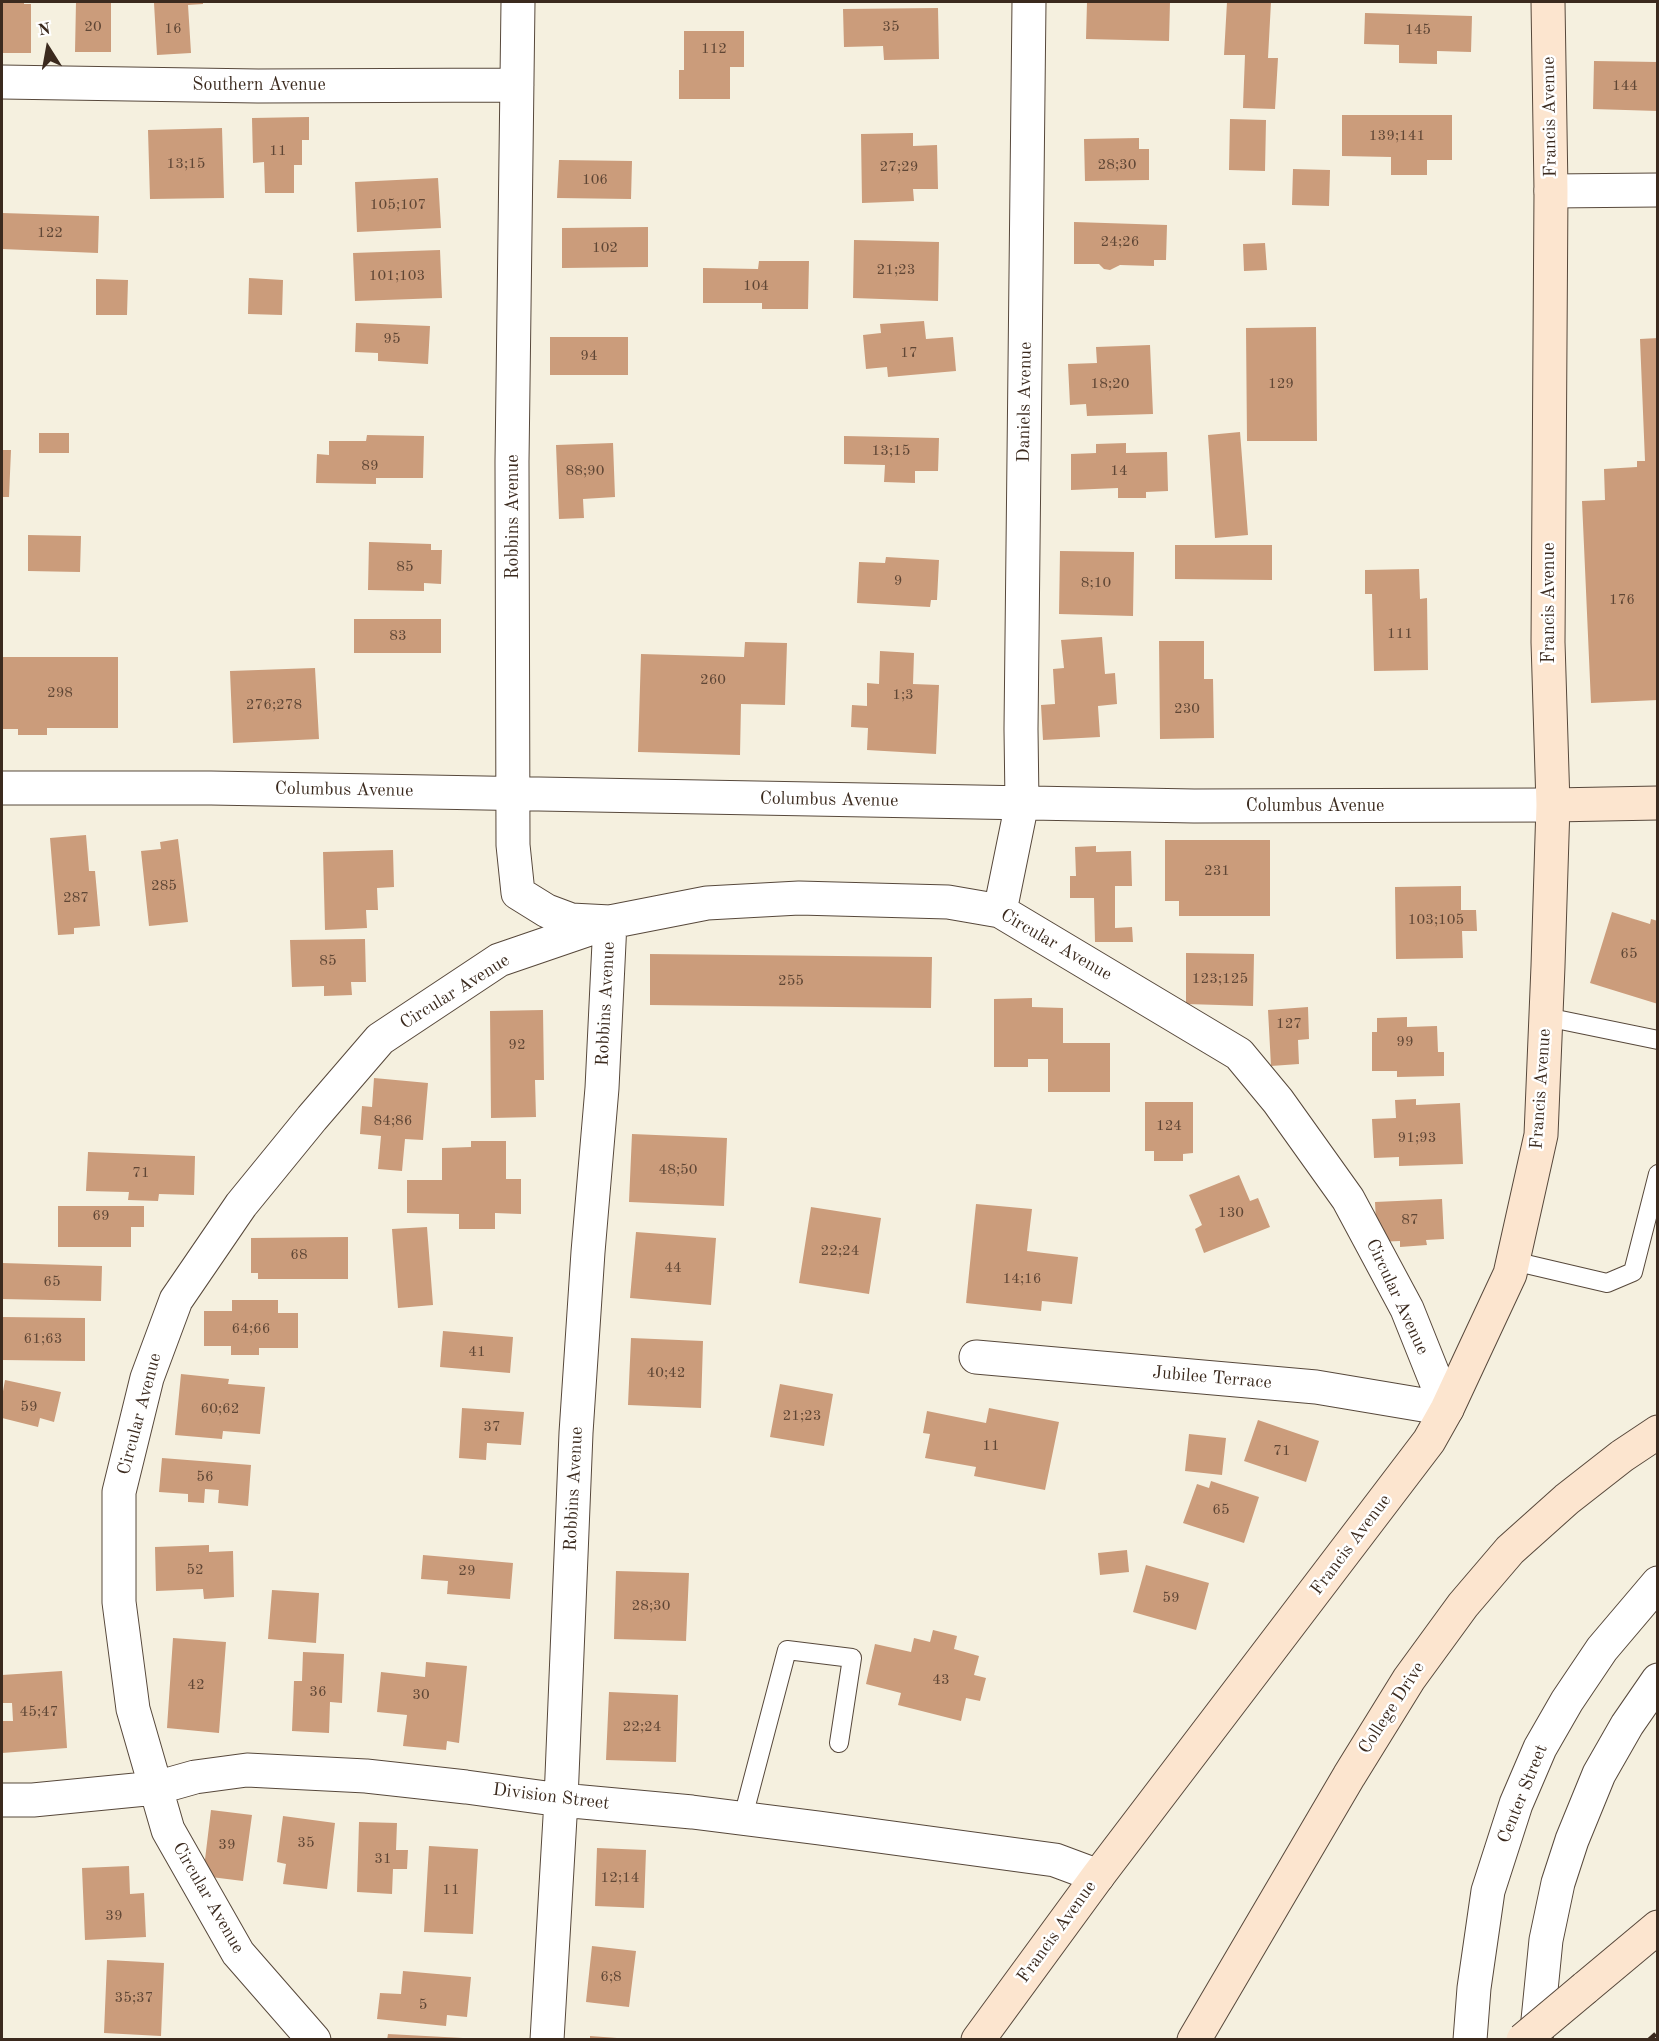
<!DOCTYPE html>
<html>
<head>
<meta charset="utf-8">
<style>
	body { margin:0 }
	#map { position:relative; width:1659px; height:2041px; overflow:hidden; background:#f5f0df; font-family:"Old Standard TT",serif }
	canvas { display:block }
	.frame { position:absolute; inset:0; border:3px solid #3b2a1e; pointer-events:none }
	.north { position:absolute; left:18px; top:18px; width:60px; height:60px; -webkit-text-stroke:4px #fff; paint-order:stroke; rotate:349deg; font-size:16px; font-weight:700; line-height:24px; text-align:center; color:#3b2a1e }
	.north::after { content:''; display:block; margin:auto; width:21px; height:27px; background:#3b2a1e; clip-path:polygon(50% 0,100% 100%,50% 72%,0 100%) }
</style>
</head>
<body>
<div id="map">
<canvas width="1659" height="2041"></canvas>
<div class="frame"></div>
<div class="north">N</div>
</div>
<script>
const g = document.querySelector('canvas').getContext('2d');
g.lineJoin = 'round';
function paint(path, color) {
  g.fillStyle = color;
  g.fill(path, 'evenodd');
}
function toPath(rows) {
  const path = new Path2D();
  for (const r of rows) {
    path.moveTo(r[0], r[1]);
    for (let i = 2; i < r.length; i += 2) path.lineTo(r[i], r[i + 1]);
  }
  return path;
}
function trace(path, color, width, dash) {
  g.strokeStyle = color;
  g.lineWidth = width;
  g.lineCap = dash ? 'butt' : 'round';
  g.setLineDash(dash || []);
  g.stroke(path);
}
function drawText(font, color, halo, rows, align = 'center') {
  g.font = font + ' "Old Standard TT",serif';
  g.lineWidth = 5;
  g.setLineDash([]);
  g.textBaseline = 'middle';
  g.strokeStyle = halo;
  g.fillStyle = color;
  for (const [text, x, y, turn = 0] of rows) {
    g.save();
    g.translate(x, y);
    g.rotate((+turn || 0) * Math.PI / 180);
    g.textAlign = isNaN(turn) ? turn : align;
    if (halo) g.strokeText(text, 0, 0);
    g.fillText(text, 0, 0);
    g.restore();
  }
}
paint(toPath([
	[2,2,24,2,24,4,31,4,31,53,2,53],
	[76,2,111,2,111,52,75,52],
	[172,2,203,2,203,4,188,5,191,53,157,55,154,3],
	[1087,2,1170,2,1169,41,1086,39],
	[1227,2,1271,2,1268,58,1278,58,1275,109,1243,108,1245,55,1224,55],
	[938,8,939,59,884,60,883,46,844,47,843,9],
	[1365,13,1472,16,1471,52,1437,51,1437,64,1399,63,1399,45,1364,44],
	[684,31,744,31,744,67,730,67,730,99,679,99,679,70,684,70],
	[1594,61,1658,62,1658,111,1593,109],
	[1342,115,1452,115,1452,160,1427,160,1427,175,1391,175,1391,157,1342,156],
	[309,117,309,140,302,140,302,165,294,165,294,193,265,193,264,162,253,163,252,118],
	[1230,119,1266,120,1265,171,1229,170],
	[222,128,224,198,150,199,148,130],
	[913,133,913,146,937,145,938,189,913,189,914,201,862,203,861,134],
	[1139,138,1139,149,1149,149,1149,180,1085,181,1084,139],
	[559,160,632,161,631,199,557,198],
	[1293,169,1330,170,1329,206,1292,205],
	[438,178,441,228,357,232,355,182],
	[2,213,99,216,98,253,2,249],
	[1074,222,1167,225,1166,260,1154,260,1154,266,1120,265,1110,270,1104,269,1099,264,1074,264],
	[648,227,648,267,562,268,562,228],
	[854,240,939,242,938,301,853,298],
	[1265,243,1267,270,1244,271,1243,244],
	[440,250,442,298,355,301,353,253],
	[759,261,809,261,808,309,762,309,762,303,703,303,703,268,758,269],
	[249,278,283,280,282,315,248,314],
	[96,279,128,280,127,315,96,315],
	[924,321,926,339,953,337,956,371,888,377,887,367,866,369,863,335,881,333,880,324],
	[356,323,430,326,428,364,378,361,378,353,355,352],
	[1316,327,1317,441,1247,441,1246,328],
	[550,337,628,337,628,375,550,375],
	[1658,338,1658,700,1591,703,1582,501,1605,500,1604,469,1637,467,1637,461,1645,461,1640,339],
	[1150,345,1153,414,1087,416,1086,404,1070,405,1068,364,1097,363,1096,347],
	[1240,432,1248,535,1215,538,1208,435],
	[39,433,69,433,69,453,39,453],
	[367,435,424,436,423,478,376,478,376,484,316,483,317,454,329,455,329,441,366,441],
	[844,436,939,438,938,471,915,471,915,483,884,482,885,465,844,464],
	[613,443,615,497,583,499,584,518,559,519,556,445],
	[1126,443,1126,453,1167,452,1168,491,1146,492,1146,498,1118,498,1118,488,1071,490,1071,454,1096,453,1096,444],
	[2,450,11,450,9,497,2,497],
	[28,535,81,536,80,572,28,571],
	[369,542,431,544,431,550,442,550,441,584,424,583,424,591,368,590],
	[1175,545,1272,545,1272,580,1175,579],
	[1060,551,1134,552,1133,616,1059,614],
	[886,557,939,560,937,600,931,600,930,607,857,603,859,562,885,563],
	[1419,569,1420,599,1427,598,1428,670,1374,671,1372,594,1365,594,1365,570],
	[354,619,441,619,441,653,354,653],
	[1102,637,1105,674,1115,673,1117,704,1098,706,1100,737,1043,740,1041,705,1055,704,1053,669,1064,668,1061,640],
	[1159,641,1204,641,1204,679,1213,679,1214,738,1160,739],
	[745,642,787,643,785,705,741,704,740,755,638,752,641,654,744,657],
	[880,651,914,653,913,684,939,685,936,754,867,750,868,728,851,727,852,705,867,706,867,683,879,684],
	[2,657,118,657,118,728,47,728,47,735,18,735,18,729,2,729],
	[315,668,319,739,233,743,230,671],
	[86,835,89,871,95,871,100,926,74,928,74,934,58,935,50,838],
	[178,839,188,922,149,926,141,851,161,849,160,842],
	[1165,840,1270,840,1270,916,1179,916,1179,901,1165,901],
	[1096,846,1096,852,1131,851,1132,886,1115,886,1115,928,1132,927,1133,942,1095,942,1094,898,1070,898,1070,876,1076,876,1075,847],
	[393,850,394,887,377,888,378,910,366,910,367,928,325,930,323,852],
	[1461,886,1461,910,1476,910,1477,931,1462,931,1463,958,1396,959,1395,887],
	[1612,912,1650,924,1651,919,1658,921,1658,1004,1590,983],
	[365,939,366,982,351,982,352,995,324,996,324,986,292,987,290,940],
	[1186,953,1254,954,1253,1006,1186,1004],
	[650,954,932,957,931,1008,650,1005],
	[1032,998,1032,1007,1063,1008,1063,1043,1110,1043,1110,1092,1048,1092,1048,1059,1028,1059,1028,1067,994,1067,994,999],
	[1308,1007,1309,1039,1298,1040,1299,1064,1271,1066,1268,1010],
	[543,1010,544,1080,535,1080,536,1117,491,1118,490,1011],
	[1407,1017,1407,1027,1437,1026,1438,1052,1444,1052,1444,1076,1397,1077,1397,1071,1372,1071,1372,1032,1377,1032,1377,1018],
	[374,1078,428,1083,423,1140,405,1139,402,1171,378,1169,381,1136,360,1134,362,1106,372,1107],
	[1416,1099,1416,1105,1460,1103,1463,1164,1399,1166,1399,1157,1374,1158,1372,1119,1396,1118,1395,1100],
	[1145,1102,1193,1102,1193,1153,1183,1154,1183,1161,1154,1161,1154,1151,1145,1151],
	[632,1134,727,1138,724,1206,629,1202],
	[471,1141,506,1141,506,1179,521,1179,521,1214,495,1213,495,1229,459,1229,459,1214,407,1213,407,1180,442,1180,442,1148,471,1147],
	[88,1152,195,1156,194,1195,159,1194,158,1201,128,1200,129,1192,86,1191],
	[1239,1175,1250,1201,1258,1198,1270,1227,1204,1253,1195,1229,1202,1225,1189,1195],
	[1442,1199,1444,1239,1426,1240,1427,1245,1400,1247,1400,1241,1377,1242,1375,1202],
	[976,1204,1032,1209,1027,1251,1078,1257,1072,1304,1042,1301,1041,1311,966,1303],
	[58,1206,144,1206,144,1227,131,1227,131,1247,58,1247],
	[811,1207,881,1218,869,1294,799,1283],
	[427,1227,433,1305,398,1308,392,1229],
	[636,1232,716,1238,711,1305,630,1298],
	[348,1237,348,1279,258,1279,258,1273,251,1273,251,1238],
	[2,1263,102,1266,101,1301,2,1299],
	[232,1300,278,1300,278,1313,298,1313,298,1348,259,1348,259,1355,231,1355,231,1346,204,1346,204,1311,232,1311],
	[2,1317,85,1318,85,1361,2,1360],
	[443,1331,513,1337,510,1373,440,1367],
	[631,1338,703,1341,701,1408,628,1405],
	[181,1374,229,1379,228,1384,265,1387,260,1434,223,1431,222,1439,175,1435],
	[5,1380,61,1392,54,1422,40,1418,38,1427,2,1418,2,1397],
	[780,1384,833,1394,824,1446,770,1437],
	[462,1408,524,1412,521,1445,487,1443,486,1460,459,1458],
	[989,1408,1059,1422,1045,1490,974,1476,976,1467,925,1458,930,1434,923,1433,927,1411,986,1423],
	[1258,1420,1319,1441,1306,1482,1244,1461],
	[1189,1434,1226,1438,1222,1475,1185,1471],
	[162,1458,251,1465,248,1506,218,1503,219,1490,205,1489,204,1503,188,1502,188,1494,159,1492],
	[1211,1481,1259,1497,1244,1543,1183,1523,1197,1484,1209,1488],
	[209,1545,209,1552,233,1551,234,1597,204,1599,203,1589,156,1591,155,1547],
	[1127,1550,1129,1572,1100,1575,1098,1553],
	[423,1555,513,1563,510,1599,447,1594,448,1581,421,1579],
	[1146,1565,1209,1583,1196,1630,1133,1612],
	[616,1571,689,1573,686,1641,614,1639],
	[272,1590,319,1593,316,1643,268,1639],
	[933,1630,957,1636,954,1649,979,1656,974,1675,986,1678,980,1701,966,1698,961,1721,898,1705,901,1693,866,1684,875,1644,911,1652,914,1638,930,1642],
	[173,1638,226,1642,219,1733,167,1728],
	[303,1652,344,1654,342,1703,330,1702,329,1733,292,1731,294,1681,302,1681],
	[426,1662,467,1666,459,1743,447,1741,446,1750,403,1746,407,1715,377,1712,381,1672,425,1677],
	[62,1671,67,1748,2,1753,2,1721,13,1721,12,1703,2,1703,2,1675],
	[609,1692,678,1695,676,1762,606,1760],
	[211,1810,252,1815,243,1881,203,1876],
	[283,1816,335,1823,327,1889,283,1884,286,1864,277,1862],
	[359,1822,397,1823,396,1850,408,1850,407,1869,393,1869,392,1894,357,1892],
	[429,1846,478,1849,473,1934,424,1932],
	[597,1848,646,1850,644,1908,595,1906],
	[129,1866,130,1894,144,1893,146,1937,85,1940,82,1868],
	[592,1946,636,1951,629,2007,586,2002],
	[107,1960,164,1963,161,2036,104,2033],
	[403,1971,471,1977,467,2017,447,2015,446,2026,377,2019,380,1993,401,1994],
	[388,2034,463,2038,463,2040,387,2040],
	[590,2036,617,2038,617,2040,590,2040]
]), '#cb9c7b');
const lane = toPath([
	[1546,1017,1658,1040],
	[1513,1261,1607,1283,1633,1272,1658,1174],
	[743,1817,787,1650,852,1658,839,1743]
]);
const street = toPath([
	[518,2,512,461,513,845,518,893,547,911,571,920,610,922,602,1088,588,1252,576,1433,561,1800,547,2040],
	[2,82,258,86,517,85],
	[1551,191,1658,190],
	[2,788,211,788,1194,806,1553,805],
	[1000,911,1022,803,1021,729,1029,2],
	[976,1357,1316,1387,1447,1409],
	[2,1800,33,1800,156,1788,195,1777,247,1770,366,1776,466,1787,561,1800,692,1812,819,1828,1055,1860,1098,1876],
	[314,2040,238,1953,168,1830,133,1709,119,1602,119,1492,147,1378,176,1300,241,1205,312,1118,380,1039,499,960,610,922,707,903,799,898,948,902,1000,911,1239,1054,1278,1101,1348,1199,1407,1309,1447,1409],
	[1470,2040,1474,1988,1488,1891,1516,1804,1540,1748,1567,1701,1602,1649,1658,1583],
	[1536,2040,1546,1940,1558,1883,1572,1840,1599,1774,1627,1725,1658,1680]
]);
const secondary = toPath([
	[1553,805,1658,803],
	[1585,1988,1658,1927],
	[978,2040,1098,1876,1429,1441,1447,1409,1510,1274,1541,1135,1548,966,1553,805,1548,642,1551,191,1548,2],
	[1194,2040,1349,1776,1409,1679,1463,1605,1510,1550,1567,1499,1622,1456,1658,1432]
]);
trace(lane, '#57483b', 20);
trace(street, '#57483b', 35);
trace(secondary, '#57483b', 35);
trace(lane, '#fff', 18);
trace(street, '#fff', 33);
trace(secondary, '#fce5cf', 33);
trace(toPath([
	[1649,2040,1658,2032]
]), '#3b2a1e', 4.5, [9, 4.5]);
const secondaryBridge = toPath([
	[1523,2040,1585,1988]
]);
trace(secondaryBridge, '#57483b', 35, []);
trace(secondaryBridge, '#fce5cf', 33);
drawText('15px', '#5f4635', null, [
	["20",93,27],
	["35",891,27],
	["16",173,29],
	["145",1418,30],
	["112",714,49],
	["144",1625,86],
	["139;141",1397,136],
	["11",278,151],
	["13;15",186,164],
	["28;30",1117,165],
	["27;29",899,167],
	["106",595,180],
	["105;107",398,205],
	["122",50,233],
	["24;26",1120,242],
	["102",605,248],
	["21;23",896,270],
	["101;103",397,276],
	["104",756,286],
	["95",392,339],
	["17",909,353],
	["94",589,356],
	["18;20",1110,384],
	["129",1281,384],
	["13;15",891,451],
	["89",370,466],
	["88;90",585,471],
	["14",1119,471],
	["85",405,567],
	["9",898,581],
	["8;10",1096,583],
	["176",1622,600],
	["111",1400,634],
	["83",398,636],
	["260",713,680],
	["298",60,693],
	["1;3",903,695],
	["276;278",274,705],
	["230",1187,709],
	["231",1217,871],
	["285",164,886],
	["287",76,898],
	["103;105",1436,920],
	["65",1629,954],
	["85",328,961],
	["123;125",1220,979],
	["255",791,981],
	["127",1289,1024],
	["99",1405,1042],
	["92",517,1045],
	["84;86",393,1121],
	["124",1169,1126],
	["91;93",1417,1138],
	["48;50",678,1170],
	["71",141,1173],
	["130",1231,1213],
	["69",101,1216],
	["87",1410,1220],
	["22;24",840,1251],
	["68",299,1255],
	["44",673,1268],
	["14;16",1022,1279],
	["65",52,1282],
	["64;66",251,1329],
	["61;63",43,1339],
	["41",477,1352],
	["40;42",666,1373],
	["59",29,1407],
	["60;62",220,1409],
	["21;23",802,1416],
	["37",492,1427],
	["11",991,1446],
	["71",1282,1451],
	["56",205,1477],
	["65",1221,1510],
	["52",195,1570],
	["29",467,1571],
	["59",1171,1598],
	["28;30",651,1606],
	["43",941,1680],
	["42",196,1685],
	["36",318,1692],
	["30",421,1695],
	["45;47",39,1712],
	["22;24",642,1727],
	["35",306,1843],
	["39",227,1845],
	["31",383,1859],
	["12;14",620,1878],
	["11",451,1890],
	["39",114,1916],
	["6;8",611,1977],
	["35;37",134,1998],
	["5",423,2005]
]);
drawText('18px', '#3b2a1e', '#fff', [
	["Southern Avenue",259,85],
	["Francis Avenue",1550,117,-91],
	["Daniels Avenue",1025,402,-89],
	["Robbins Avenue",513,517,-90],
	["Francis Avenue",1549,603,-90],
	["Columbus Avenue",344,790,1],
	["Columbus Avenue",829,800,1],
	["Columbus Avenue",1315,806],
	["Circular Avenue",1056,945,30],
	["Circular Avenue",455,992,-32],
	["Robbins Avenue",606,1004,-87],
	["Francis Avenue",1541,1089,-86],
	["Circular Avenue",1397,1297,65],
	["Jubilee Terrace",1212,1378,5],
	["Circular Avenue",140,1414,-75],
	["Robbins Avenue",574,1489,-87],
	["Francis Avenue",1351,1545,-53],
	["College Drive",1392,1708,-57],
	["Center Street",1523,1794,-68],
	["Division Street",551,1797,7],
	["Circular Avenue",208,1898,60],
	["Francis Avenue",1057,1932,-54]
]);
</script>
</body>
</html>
